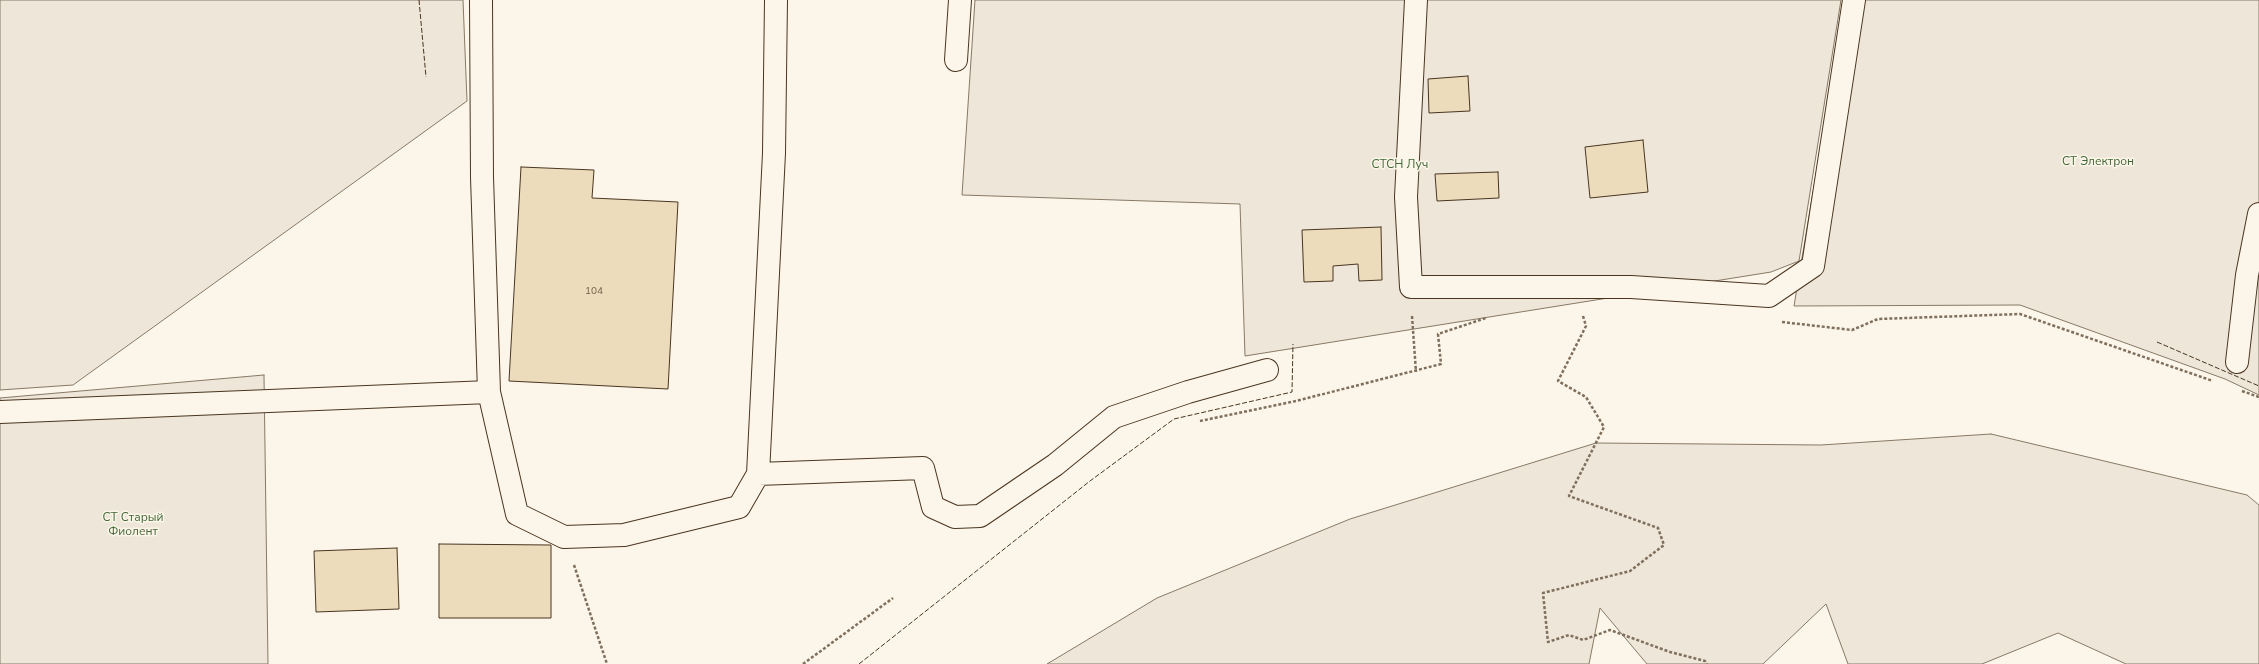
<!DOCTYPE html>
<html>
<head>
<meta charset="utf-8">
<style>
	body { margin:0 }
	canvas { display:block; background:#fbf6e9 }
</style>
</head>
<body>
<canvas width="2259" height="664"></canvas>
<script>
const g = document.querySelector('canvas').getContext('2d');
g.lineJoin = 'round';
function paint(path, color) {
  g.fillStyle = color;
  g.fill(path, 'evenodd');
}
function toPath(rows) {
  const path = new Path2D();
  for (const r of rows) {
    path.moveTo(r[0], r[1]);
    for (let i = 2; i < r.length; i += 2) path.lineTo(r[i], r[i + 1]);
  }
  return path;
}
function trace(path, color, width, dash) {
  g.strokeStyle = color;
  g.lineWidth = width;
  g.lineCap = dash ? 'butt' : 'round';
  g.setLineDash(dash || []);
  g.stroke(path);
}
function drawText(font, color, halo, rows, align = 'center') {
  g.font = font + ' "Nunito Sans",sans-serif';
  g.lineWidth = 3;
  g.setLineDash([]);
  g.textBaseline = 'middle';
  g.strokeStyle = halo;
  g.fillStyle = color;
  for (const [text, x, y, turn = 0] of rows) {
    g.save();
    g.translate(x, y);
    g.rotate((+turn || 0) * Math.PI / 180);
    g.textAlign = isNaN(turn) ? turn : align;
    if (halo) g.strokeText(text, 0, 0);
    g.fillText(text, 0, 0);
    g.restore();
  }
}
const green = toPath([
	[0,0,463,0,467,101,73,385,0,390,0,0],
	[975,0,1841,0,1799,261,1771,272,1245,356,1240,204,962,195,975,0],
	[1845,0,2259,0,2259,395,2225,379,2020,305,1794,306,1845,0],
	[264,375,268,664,0,664,0,398,264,375],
	[1991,434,2247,495,2259,505,2259,664,2126,664,2058,633,1982,664,1848,664,1826,604,1763,664,1647,664,1600,608,1589,664,1047,664,1157,598,1350,519,1596,443,1821,445,1991,434]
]);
paint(green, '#ede6d9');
trace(green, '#887966', 1);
const building = toPath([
	[1468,76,1470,111,1429,113,1428,79,1468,76],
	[1643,140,1648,192,1590,198,1585,147,1643,140],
	[521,167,594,170,592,198,678,202,668,389,509,381,521,167],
	[1498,172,1499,198,1437,201,1435,174,1498,172],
	[1381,227,1382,280,1359,281,1358,264,1333,266,1333,281,1304,282,1302,230,1381,227],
	[439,544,551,545,551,618,439,618,439,544],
	[397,548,399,609,316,612,314,551,397,548]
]);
paint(building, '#ecdcbc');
trace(building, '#4a3520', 1);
const minor = toPath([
	[481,0,482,177,489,392,517,514,564,537,624,535,739,507,758,474,774,153,776,0],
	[1416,0,1406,197,1411,287,1631,287,1769,296,1813,266,1854,0],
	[956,60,960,0],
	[2237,362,2247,275,2259,214],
	[0,412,489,392],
	[758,474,923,468,933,507,955,517,980,516,1055,465,1114,417,1188,392,1267,370]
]);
trace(minor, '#4a3520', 24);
trace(toPath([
	[1412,316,1416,372],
	[1583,316,1586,326,1558,381,1586,397,1604,427,1569,496,1658,528,1664,545,1630,571,1543,593,1548,642,1569,635,1583,640,1610,630,1670,652,1705,661,1707,664],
	[1782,322,1852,330,1878,319,2020,314,2213,381],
	[2242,391,2259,397],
	[1200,421,1296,401,1441,364,1438,334,1486,318],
	[574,565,607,664],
	[803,664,893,598]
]), '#7f6f5c', 2.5, [3, 2]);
trace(minor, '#fbf6e9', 22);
trace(toPath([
	[419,0,426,77],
	[2157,342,2259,386],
	[859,664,1090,481,1174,419,1292,392,1293,344]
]), '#4a3520', 1, [5, 2]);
drawText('10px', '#725f47', null, [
	["104",594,292]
]);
drawText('12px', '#436837', '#fbf6e9', [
	["СТ Электрон",2098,162],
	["СТСН Луч",1400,165],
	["СТ Старый",133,518],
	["Фиолент",133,532]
]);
</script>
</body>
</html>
